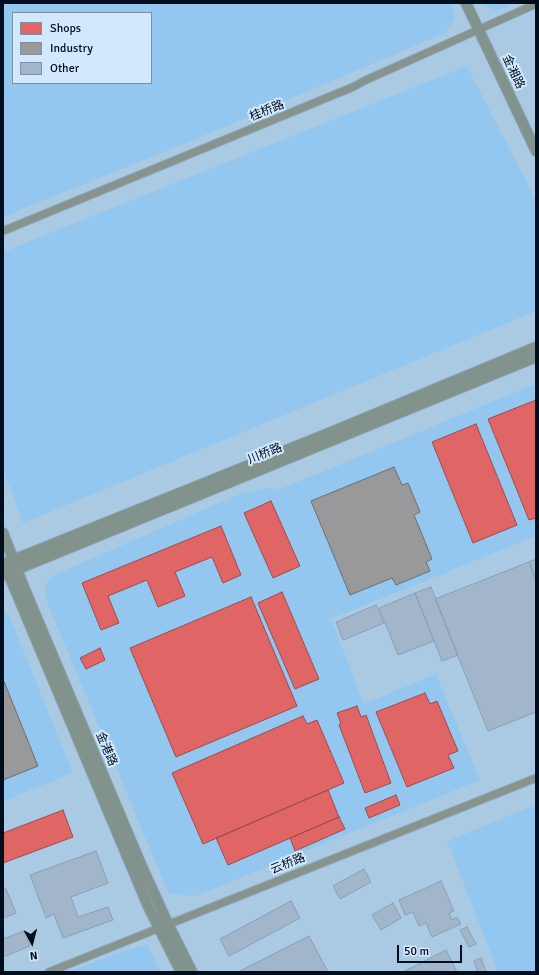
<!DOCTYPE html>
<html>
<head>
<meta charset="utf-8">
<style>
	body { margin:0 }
	#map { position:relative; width:539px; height:975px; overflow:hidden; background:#aacae4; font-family:Signika,sans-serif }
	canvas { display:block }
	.frame { position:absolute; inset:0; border:4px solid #000d1d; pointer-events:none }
	.legend { position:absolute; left:12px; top:12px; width:140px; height:72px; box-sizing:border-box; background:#d2e9fd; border:1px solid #7e91a3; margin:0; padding:5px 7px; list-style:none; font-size:12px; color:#000d1d }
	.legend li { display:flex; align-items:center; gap:8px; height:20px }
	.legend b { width:20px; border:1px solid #7e91a3 }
	.north { position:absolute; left:12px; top:923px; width:40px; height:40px; -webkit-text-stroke:3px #d2e9fd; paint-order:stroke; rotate:173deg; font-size:11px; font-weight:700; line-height:16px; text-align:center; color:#000d1d }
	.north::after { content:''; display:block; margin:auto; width:14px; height:18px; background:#000d1d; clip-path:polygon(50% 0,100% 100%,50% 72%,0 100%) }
	.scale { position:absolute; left:397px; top:945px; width:65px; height:18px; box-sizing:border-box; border:2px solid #000d1d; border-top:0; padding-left:5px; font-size:12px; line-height:14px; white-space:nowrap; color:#000d1d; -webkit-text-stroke:3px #d2e9fd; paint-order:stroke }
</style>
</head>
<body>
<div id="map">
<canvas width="539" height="975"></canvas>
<div class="frame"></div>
<ul class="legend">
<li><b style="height:11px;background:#e06666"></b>Shops</li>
<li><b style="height:11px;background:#999"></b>Industry</li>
<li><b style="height:11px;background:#a1b5cb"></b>Other</li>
</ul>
<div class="north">N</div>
<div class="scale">50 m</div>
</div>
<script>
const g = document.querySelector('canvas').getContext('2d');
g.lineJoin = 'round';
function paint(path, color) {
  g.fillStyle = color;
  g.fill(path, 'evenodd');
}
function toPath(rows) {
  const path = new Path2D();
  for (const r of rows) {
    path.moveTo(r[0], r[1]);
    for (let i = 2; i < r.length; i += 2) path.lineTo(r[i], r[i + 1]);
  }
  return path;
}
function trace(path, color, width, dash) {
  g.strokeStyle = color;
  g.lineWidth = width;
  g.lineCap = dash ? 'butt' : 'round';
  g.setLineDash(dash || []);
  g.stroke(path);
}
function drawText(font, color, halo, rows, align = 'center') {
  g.font = font + ' Signika,"Noto Sans SC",sans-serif';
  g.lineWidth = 4;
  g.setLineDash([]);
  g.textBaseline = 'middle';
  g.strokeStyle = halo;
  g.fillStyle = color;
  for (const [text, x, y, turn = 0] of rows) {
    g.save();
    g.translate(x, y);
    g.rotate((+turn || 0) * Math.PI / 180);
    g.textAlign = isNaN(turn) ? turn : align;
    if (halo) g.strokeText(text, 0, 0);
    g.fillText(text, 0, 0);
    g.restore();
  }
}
paint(toPath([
	[3,3,451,3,455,18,445,33,191,141,3,217],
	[13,13,151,13,151,83,13,83],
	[477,3,515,3,497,11],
	[467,66,536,200,536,311,23,523,3,469,3,252],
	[536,384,536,536,331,619,364,704,436,674,480,780,196,896,178,895,168,892,46,600,45,587,50,577,242,493,268,488,280,489],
	[3,611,9,615,73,773,3,801],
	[536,805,536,972,498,972,447,841],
	[147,944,161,972,69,972,115,954]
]), '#94c7f0');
const shops = toPath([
	[536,400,536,518,529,520,488,419,536,400],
	[476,424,517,525,473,543,432,442,476,424],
	[271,501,300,566,273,578,244,513,271,501],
	[221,526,241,575,223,583,212,557,175,572,185,596,158,607,147,580,108,596,119,623,101,630,82,583,221,526],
	[282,592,319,679,295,689,258,603,282,592],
	[251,597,297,706,176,757,130,648,251,597],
	[100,648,105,660,86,669,80,658,100,648],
	[425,693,430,704,437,701,458,751,448,755,454,768,407,787,376,712,425,693],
	[357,706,361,717,366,715,391,783,365,793,339,725,341,724,337,713,357,706],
	[303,716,307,724,317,720,344,783,203,844,172,773,303,716],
	[328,790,339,817,228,865,216,838,328,790],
	[396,795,400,805,369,818,365,808,396,795],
	[63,810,73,837,3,863,3,833,63,810],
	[339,817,345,829,295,851,290,838,339,817]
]);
paint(shops, '#e06666');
trace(shops, '#9d4b50', 1);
const industry = toPath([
	[394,467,402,485,408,483,420,512,414,515,432,559,426,562,430,571,396,585,392,578,350,595,311,501,394,467],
	[3,679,38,766,3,780,3,679]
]);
paint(industry, '#999');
trace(industry, '#6b6f74', 1);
const building = toPath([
	[536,559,536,580,529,562,536,559],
	[529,562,536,580,536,712,488,731,435,599,529,562],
	[431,587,458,655,442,661,415,593,431,587],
	[415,593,434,641,398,655,379,608,415,593],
	[376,605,384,623,343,640,336,622,376,605],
	[96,851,108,883,71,897,78,917,108,907,113,920,63,938,54,914,46,918,30,875,96,851],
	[364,869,371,882,340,899,333,886,364,869],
	[441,881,454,911,449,913,452,920,457,917,461,924,432,937,426,923,419,926,413,912,405,915,399,900,441,881],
	[6,889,16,913,3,918,3,890,6,889],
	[291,901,300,918,229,956,220,939,291,901],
	[393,903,401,918,381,930,372,915,393,903],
	[467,927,476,944,469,947,460,930,467,927],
	[24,931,30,946,3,957,3,939,24,931],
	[309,936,328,972,240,972,240,971,309,936],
	[446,950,457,972,403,972,446,950],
	[481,958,486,972,478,972,474,961,481,958]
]);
paint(building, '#a1b5cb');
trace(building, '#8b9eb4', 1);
const street = toPath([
	[3,231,353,87,366,80,536,4],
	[49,972,536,778]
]);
const secondary = toPath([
	[466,3,536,151],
	[3,533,25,590,142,867,168,924,192,972],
	[3,564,334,431,536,347],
	[6,568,148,906,181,972],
	[3,575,536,357]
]);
trace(street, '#90a7bb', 9);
trace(secondary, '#90a7bb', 12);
trace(street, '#86948d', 7);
trace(secondary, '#81938c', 10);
drawText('12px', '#000d1d', '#d2e9fd', [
	["金湘路",513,72,65],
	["桂桥路",267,111,-22],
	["川桥路",265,454,-22],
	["金港路",106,749,67],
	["云桥路",288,864,-22]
]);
</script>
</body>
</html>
